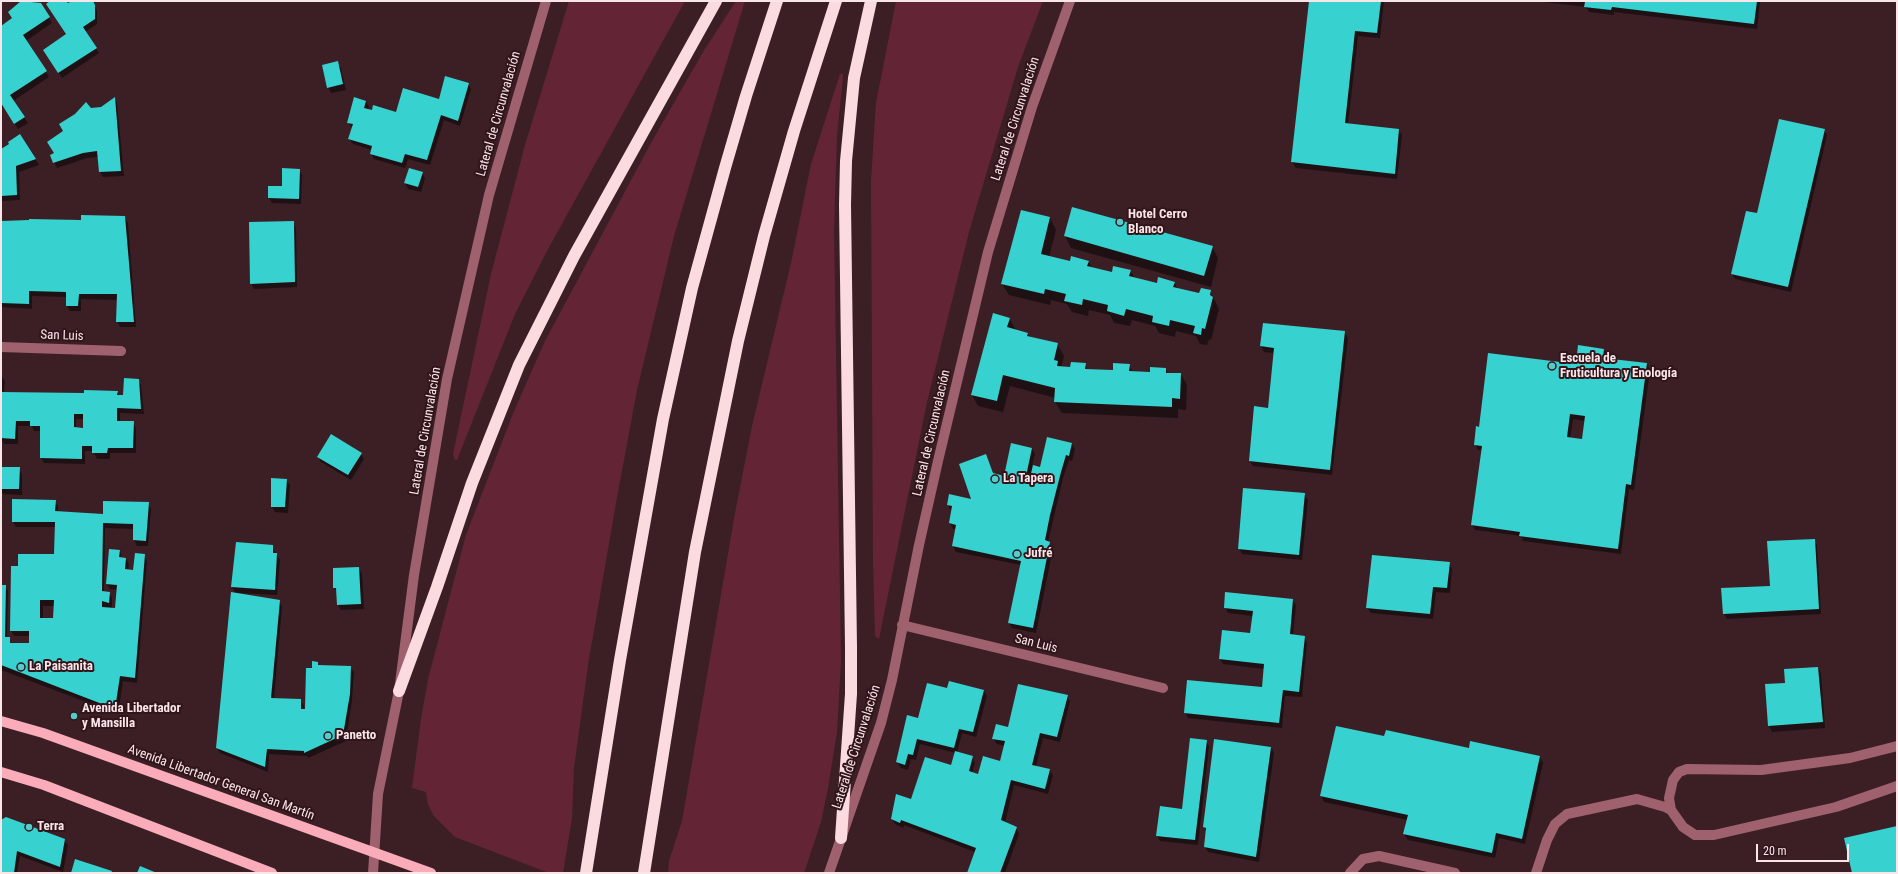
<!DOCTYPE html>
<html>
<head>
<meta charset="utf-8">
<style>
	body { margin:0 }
	#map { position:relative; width:1898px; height:874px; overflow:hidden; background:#3b1f25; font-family:"Roboto Condensed",sans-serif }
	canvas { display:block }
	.frame { position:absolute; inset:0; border:2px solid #fae6e9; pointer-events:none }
	.scale { position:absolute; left:1756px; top:844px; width:93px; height:18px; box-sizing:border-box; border:2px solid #fae6e9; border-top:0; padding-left:5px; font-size:12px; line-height:14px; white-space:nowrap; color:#fae6e9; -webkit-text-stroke:3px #31151b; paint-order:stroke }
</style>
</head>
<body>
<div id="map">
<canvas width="1898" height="874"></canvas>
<div class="frame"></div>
<div class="scale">20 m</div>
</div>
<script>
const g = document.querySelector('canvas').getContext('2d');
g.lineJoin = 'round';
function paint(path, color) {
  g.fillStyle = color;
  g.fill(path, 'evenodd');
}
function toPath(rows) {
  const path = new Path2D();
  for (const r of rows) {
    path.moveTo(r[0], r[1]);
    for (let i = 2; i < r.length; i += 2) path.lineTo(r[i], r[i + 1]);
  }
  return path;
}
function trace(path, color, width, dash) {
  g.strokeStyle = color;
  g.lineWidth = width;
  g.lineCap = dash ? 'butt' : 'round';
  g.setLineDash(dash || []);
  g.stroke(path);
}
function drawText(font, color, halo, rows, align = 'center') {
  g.font = font + ' "Roboto Condensed",sans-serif';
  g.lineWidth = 4;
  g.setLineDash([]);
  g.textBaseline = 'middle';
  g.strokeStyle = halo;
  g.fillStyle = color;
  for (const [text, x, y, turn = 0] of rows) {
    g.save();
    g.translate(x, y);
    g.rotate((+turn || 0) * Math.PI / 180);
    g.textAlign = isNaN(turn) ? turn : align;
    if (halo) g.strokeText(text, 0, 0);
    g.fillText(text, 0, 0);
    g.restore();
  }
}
paint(toPath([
	[569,1,685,1,547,251,515,314,457,460,455,460,453,454,491,274,525,145],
	[736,1,745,1,674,236,637,390,616,503,588,665,574,768,572,818,563,873,549,873,455,837,433,815,428,804,426,792,412,788,421,719,428,679,466,535,514,411,545,341,651,143,703,52],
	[896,1,1043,1,1018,67,969,232,927,402,879,639,875,636,873,561,871,181,876,103],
	[840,74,843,74,843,77,837,135,834,231,841,661,837,732,828,788,821,822,804,873,668,873,669,861,682,821,735,513,752,426,791,263,811,164]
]), '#632535');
paint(toPath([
	[52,1,65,1,68,5,74,1,92,1,97,11,97,24,85,32,99,53,62,78,47,55,67,35],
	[1310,1,1384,1,1380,38,1358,36,1348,125,1399,130,1402,135,1397,179,1296,168,1292,162],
	[1535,1,1760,1,1757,29,1614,12,1614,15,1589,12,1586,7],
	[40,4,52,23,26,41,49,77,13,101,28,123,18,129,4,106,1,108,1,27],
	[338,63,341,68,346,90,331,93,328,87],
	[468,84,471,89,460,126,444,120,430,165,408,159,405,168,374,159,371,153,372,150,353,144,349,139,353,128,348,123,366,101,369,107,368,110,397,113,439,100],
	[115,98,117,103,124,176,103,177,100,172,98,157,87,158,57,168,51,155,55,153,65,132,75,115,91,109,102,108],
	[1824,130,1827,135,1791,292,1735,279,1732,274,1757,214],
	[20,135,39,165,19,172,20,200,1,201,1,150],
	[299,170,302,175,301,204,272,203,269,198,283,187],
	[422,173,425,178,421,192,408,189,405,183],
	[1022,211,1050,218,1056,230,1049,257,1071,262,1088,261,1092,268,1112,273,1130,271,1135,278,1157,284,1174,282,1178,289,1200,294,1210,291,1219,309,1211,340,1209,339,1207,345,1200,344,1196,336,1176,331,1175,337,1159,333,1155,326,1132,320,1130,326,1114,323,1110,315,1089,310,1088,316,1072,312,1067,304,1051,300,1050,305,1009,295,1002,284],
	[124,217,128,223,136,327,120,327,117,321,118,300,81,299,81,311,70,311,67,306,67,297,32,296,32,309,1,307,1,222,82,221],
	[293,222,296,228,297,287,254,289,251,283],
	[1065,236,1212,247,1218,258,1211,287,1071,248],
	[1009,318,1016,330,1027,333,1030,338,1057,344,1064,356,1061,368,1071,368,1085,364,1088,370,1114,371,1129,365,1133,372,1151,373,1166,369,1168,374,1181,374,1187,385,1186,410,1178,409,1178,418,1062,413,1055,402,1056,398,1010,386,1003,412,978,406,972,395],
	[1264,324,1345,332,1348,338,1332,475,1253,466,1250,461,1269,409,1275,353,1264,352,1261,346],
	[1604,350,1607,355,1606,359,1647,364,1650,370,1634,490,1629,489,1621,554,1523,541,1521,536,1475,530,1472,525,1482,450,1478,450,1475,444,1480,428],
	[1573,419,1585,421,1583,440,1570,439],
	[1,376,5,381,4,393,85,394,117,392,120,396,124,396,138,380,141,385,144,414,120,413,120,422,133,422,136,428,136,453,110,453,110,459,97,459,93,451,85,451,85,464,44,463,41,458,41,431,34,431,32,426,18,426,18,444,4,444,1,438],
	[76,419,84,419,84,429,76,428],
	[1071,443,1075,449,1072,461,1069,460,1063,478,1048,542,1053,548,1036,633,1012,628,1009,623,1021,565,956,552,953,546,956,529,953,529,950,523,951,511,948,505,973,500,986,455,994,475,1005,477,1032,449,1035,454,1032,466,1041,468],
	[361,454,364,459,351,480,321,462,318,457],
	[1,468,19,468,22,474,22,495,3,494,1,491],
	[286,480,290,485,288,513,275,512,272,507],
	[1304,494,1308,500,1302,560,1242,554,1239,548],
	[13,500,55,501,58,506,58,513,104,515,148,503,151,509,148,546,137,546,134,540,134,529,105,528,104,592,109,593,112,598,112,608,116,609,118,590,110,589,107,584,120,550,122,558,126,559,129,564,128,570,134,571,144,555,147,561,137,683,123,681,118,714,1,670,1,586,5,586,8,591,7,638,12,644,30,644,30,636,14,636,11,631,19,567,55,555,56,527,16,527,13,522],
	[43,606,54,606,54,619,43,619],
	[1814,540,1817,545,1821,614,1727,619,1724,614,1771,586],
	[272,546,280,560,277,595,238,593,238,594,279,601,282,607,274,699,301,700,304,706,304,710,306,710,313,669,317,663,319,666,350,667,354,672,352,700,346,741,308,758,307,756,269,754,268,772,220,753,217,748,236,594,232,587],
	[1449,563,1452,569,1450,593,1436,592,1433,619,1371,613,1367,607],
	[359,568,362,574,364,609,341,610,338,605,338,593,334,587],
	[1293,600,1296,605,1293,636,1304,637,1307,642,1302,697,1285,696,1282,728,1188,718,1185,712,1262,688,1264,669,1223,664,1220,659,1251,634,1253,616,1228,613,1225,607],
	[1818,668,1821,673,1825,728,1772,732,1769,726,1766,685,1786,684],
	[948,690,984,691,987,696,976,737,962,733,957,753,972,757,975,763,972,773,978,775,1001,763,1005,746,997,744,993,739,1067,696,1070,701,1060,742,1043,738,1036,766,1049,770,1053,775,1048,794,1014,785,1005,823,1016,828,1019,834,1005,873,968,873,975,852,904,825,903,828,895,824,892,819,952,766,956,753,920,744,916,760,911,759,908,770,901,768,897,762,919,719],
	[1206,741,1209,746,1198,845,1160,841,1157,836,1183,810],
	[1271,747,1274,753,1259,862,1208,852,1205,847,1207,832,1204,827],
	[1470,749,1540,757,1543,763,1525,844,1499,838,1495,858,1408,840,1404,834,1408,820,1324,802,1321,796],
	[1,821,64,840,68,845,63,872,20,856,17,873,1,873]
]), '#0007');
paint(toPath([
	[21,1,41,3,50,17,23,35,47,71,10,95,25,117,14,124,1,103,1,26,12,18,8,12],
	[50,1,66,1,68,3,72,1,93,1,95,5,95,19,83,27,97,48,58,73,43,50,66,34,46,4],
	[1309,1,1381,1,1377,33,1355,31,1345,123,1399,129,1395,174,1291,162],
	[1582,1,1757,1,1754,24,1612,7,1611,10,1584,7,1585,2],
	[338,61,343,84,327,88,322,65],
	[445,76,469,83,458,121,441,115,427,160,405,154,402,163,370,154,372,146,348,139,353,124,347,123,354,97,366,101,364,108,372,110,373,105,396,112,403,88,439,99],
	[115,97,121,171,99,172,97,151,83,153,53,163,50,155,54,153,47,142,63,131,59,124,75,114,86,102,91,108,101,107],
	[1779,119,1825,129,1788,287,1731,274,1746,211,1757,213],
	[20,134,36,159,16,166,17,195,1,196,1,149,9,144,8,142],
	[282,168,300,169,299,199,268,198,268,186,282,186],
	[409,168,423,172,418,187,404,183],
	[1072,207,1213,246,1204,276,1064,236],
	[1021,210,1050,217,1041,254,1070,261,1071,256,1089,261,1087,266,1112,272,1113,266,1131,270,1129,276,1157,283,1158,277,1175,282,1173,287,1199,293,1201,288,1211,290,1210,295,1213,297,1205,329,1202,328,1201,335,1193,333,1195,326,1170,320,1169,326,1152,322,1153,316,1126,309,1124,316,1107,311,1108,305,1083,299,1082,305,1064,301,1066,294,1045,289,1044,294,1001,284],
	[81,215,125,216,134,322,116,322,117,294,79,294,78,306,66,306,66,292,29,291,29,304,1,303,1,221,29,220,29,219,81,220],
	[294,221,295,282,250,284,249,222],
	[993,313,1010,318,1007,327,1028,333,1027,336,1058,343,1054,360,1058,361,1057,366,1070,367,1071,362,1086,363,1085,369,1113,370,1113,363,1130,364,1129,371,1150,372,1150,367,1166,368,1166,373,1181,373,1180,399,1172,398,1172,407,1054,402,1055,388,1003,375,997,401,971,395],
	[1263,323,1345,331,1330,470,1249,461,1254,406,1268,408,1274,348,1260,346],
	[1578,345,1604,349,1603,358,1647,363,1631,485,1626,484,1618,549,1519,536,1520,532,1471,525,1482,446,1474,445,1476,426,1479,427,1488,353,1576,364],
	[1570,414,1585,416,1582,439,1567,437],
	[124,378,139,379,141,409,117,408,117,421,134,421,133,448,108,448,107,453,92,453,92,446,82,446,82,459,40,458,40,426,30,426,30,421,16,421,15,439,1,438,1,392,84,393,84,390,118,391,117,395,123,395],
	[74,414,83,414,83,428,74,427],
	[331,434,362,453,348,475,317,457],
	[1047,437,1072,443,1069,456,1066,455,1061,472,1050,515,1045,540,1050,542,1033,628,1008,623,1021,561,952,546,956,525,949,523,952,506,947,505,949,494,971,499,959,464,986,454,993,473,1004,476,1011,443,1032,448,1025,481,1029,482,1033,465,1040,467],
	[1,467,20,467,19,489,1,489],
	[271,478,287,479,285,507,271,507],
	[1243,488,1305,493,1299,555,1238,549],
	[12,499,56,500,55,511,103,514,103,501,149,502,146,541,133,540,133,524,103,523,102,591,110,592,109,603,102,601,102,607,115,608,117,585,106,584,109,549,120,550,119,557,126,558,125,569,133,570,135,553,145,554,135,678,120,676,115,709,1,665,1,585,6,585,5,637,10,637,10,643,29,643,29,631,10,631,11,566,18,566,18,554,54,554,55,522,12,522],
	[40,600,54,600,53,618,40,618],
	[1815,539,1819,609,1723,614,1721,588,1770,586,1767,541],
	[236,542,273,545,273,553,277,553,275,590,231,587],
	[1372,555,1450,562,1447,588,1433,587,1430,614,1366,608],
	[359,567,361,604,337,605,336,588,333,588,333,568],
	[231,592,280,600,271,698,301,699,301,709,305,709,306,668,312,668,312,661,318,662,318,665,351,666,350,694,343,735,304,753,304,751,267,749,265,767,216,748],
	[1225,592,1293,599,1290,634,1305,636,1299,692,1283,690,1279,723,1184,713,1187,680,1262,687,1264,664,1219,659,1222,630,1250,633,1253,611,1224,608],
	[1818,667,1823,722,1768,726,1765,684,1785,683,1784,669],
	[949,681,984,690,973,732,959,729,954,748,917,739,913,755,908,754,905,765,896,762,907,715,918,718,927,683,947,688],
	[1018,684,1068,695,1057,737,1040,733,1032,765,1050,769,1045,789,1011,780,1001,820,1017,827,1000,873,967,873,976,848,901,820,900,823,891,819,896,794,911,799,925,757,951,765,955,751,973,756,969,771,978,774,983,756,1000,761,1005,741,992,739,996,724,1008,727],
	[1336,726,1384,736,1386,730,1469,748,1470,741,1540,756,1522,839,1496,833,1492,853,1403,834,1408,815,1320,796],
	[1190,738,1207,740,1195,840,1156,836,1160,806,1182,809],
	[1214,739,1271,747,1256,857,1204,847,1206,828,1203,827],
	[6,817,65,839,60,867,17,851,14,873,1,873,1,820],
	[1897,826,1897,873,1852,873,1844,838],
	[75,859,112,871,111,873,71,873],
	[140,866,157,873,137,873]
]), '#37d1cf');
trace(toPath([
	[1,347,121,351],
	[902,625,1163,688],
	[1897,746,1850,758,1761,770,1687,769,1679,772,1673,780,1669,798,1671,810,1683,827,1695,835,1714,835,1836,807,1897,786],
	[373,873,378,794,399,691,414,575,447,379,489,195,546,1],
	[829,873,881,723,892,680,919,545,938,461,988,252,1032,107,1070,1],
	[1350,873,1363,859,1379,856,1455,873],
	[1536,873,1547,840,1555,824,1567,814,1637,799,1665,807,1671,810]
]), '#a0616e', 10);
trace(toPath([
	[1,721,43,733,431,873],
	[1,772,44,785,272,873]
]), '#faacba', 10);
trace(toPath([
	[399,691,437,587,472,483,519,365,574,256,716,1],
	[841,838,851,694,851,647,845,205,846,161,854,78,871,1],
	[586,873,620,660,663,419,692,288,725,168,746,96,777,1],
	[644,873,695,552,738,341,764,236,794,131,836,1]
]), '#fbdae0', 12);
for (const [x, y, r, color] of [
	[1120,222,4,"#52cdcb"],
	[1552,366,4,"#52cdcb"],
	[995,479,4,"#52cdcb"],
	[1017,554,4,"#52cdcb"],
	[21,667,4,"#52cdcb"],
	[74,716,4,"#52cdcb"],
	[328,736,4,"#52cdcb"],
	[29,827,4,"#52cdcb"]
]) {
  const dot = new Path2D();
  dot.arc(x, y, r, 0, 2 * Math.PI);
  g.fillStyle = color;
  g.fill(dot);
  trace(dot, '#31151b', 1.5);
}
drawText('13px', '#fae6e9', '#31151b', [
	["Lateral de Circunvalación",499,114,-74],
	["Lateral de Circunvalación",1016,119,-72],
	["San Luis",62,336,2],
	["Lateral de Circunvalación",426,431,-80],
	["Lateral de Circunvalación",932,433,-77],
	["San Luis",1036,644,14],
	["Lateral de Circunvalación",857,747,-72],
	["Avenida Libertador General San Martín",221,783,20]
]);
drawText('bold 13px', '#fae6e9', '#31151b', [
	["Hotel Cerro",1128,215],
	["Blanco",1128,230],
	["Escuela de",1560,359],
	["Fruticultura y Enología",1560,374],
	["La Tapera",1003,479],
	["Jufré",1025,554],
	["La Paisanita",29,667],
	["Avenida Libertador",82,709],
	["y Mansilla",82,724],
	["Panetto",336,736],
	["Terra",37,827]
], 'left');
</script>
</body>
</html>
